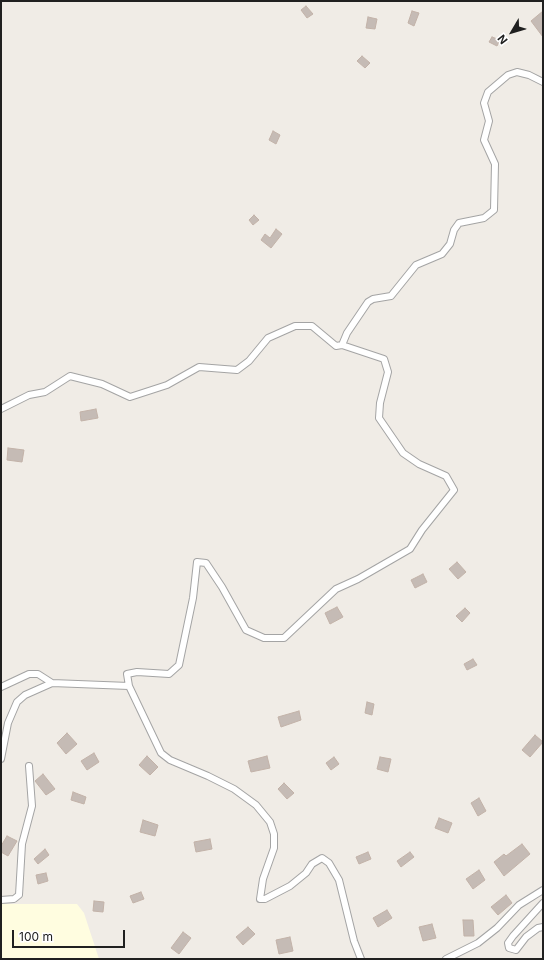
<!DOCTYPE html>
<html>
<head>
<meta charset="utf-8">
<style>
	body { margin:0 }
	#map { position:relative; width:544px; height:960px; overflow:hidden; background:#f0ece6; font-family:Inter,sans-serif }
	canvas { display:block }
	.frame { position:absolute; inset:0; border:2px solid #202020; pointer-events:none }
	.north { position:absolute; left:492px; top:12px; width:40px; height:40px; -webkit-text-stroke:3px #fff; paint-order:stroke; rotate:232deg; font-size:11px; font-weight:700; line-height:16px; text-align:center; color:#202020 }
	.north::after { content:''; display:block; margin:auto; width:14px; height:18px; background:#202020; clip-path:polygon(50% 0,100% 100%,50% 72%,0 100%) }
	.scale { position:absolute; left:12px; top:930px; width:113px; height:18px; box-sizing:border-box; border:2px solid #202020; border-top:0; padding-left:5px; font-size:12px; line-height:14px; white-space:nowrap; color:#202020; -webkit-text-stroke:3px #fff; paint-order:stroke }
</style>
</head>
<body>
<div id="map">
<canvas width="544" height="960"></canvas>
<div class="frame"></div>
<div class="north">N</div>
<div class="scale">100 m</div>
</div>
<script>
const g = document.querySelector('canvas').getContext('2d');
g.lineJoin = 'round';
function paint(path, color) {
  g.fillStyle = color;
  g.fill(path, 'evenodd');
}
function toPath(rows) {
  const path = new Path2D();
  for (const r of rows) {
    path.moveTo(r[0], r[1]);
    for (let i = 2; i < r.length; i += 2) path.lineTo(r[i], r[i + 1]);
  }
  return path;
}
function trace(path, color, width, dash) {
  g.strokeStyle = color;
  g.lineWidth = width;
  g.lineCap = dash ? 'butt' : 'round';
  g.setLineDash(dash || []);
  g.stroke(path);
}
paint(toPath([
	[1,904,77,904,84,913,99,959,1,959]
]), '#fffde0');
const building = toPath([
	[306,6,313,14,307,18,301,10,306,6],
	[412,11,419,13,414,26,408,23,412,11],
	[543,11,543,37,531,21,543,11],
	[368,17,377,19,375,29,366,28,368,17],
	[492,37,500,40,497,46,489,42,492,37],
	[362,56,370,63,365,68,357,61,362,56],
	[273,131,280,135,276,144,269,140,273,131],
	[254,215,259,220,253,225,249,220,254,215],
	[276,229,282,234,271,248,261,240,265,234,270,238,276,229],
	[96,409,98,418,81,421,80,412,96,409],
	[8,448,24,450,22,462,7,460,8,448],
	[457,562,466,572,458,579,449,569,457,562],
	[423,574,427,582,415,588,411,580,423,574],
	[337,607,343,617,330,624,325,613,337,607],
	[465,608,470,613,462,622,456,616,465,608],
	[473,659,477,665,467,670,464,664,473,659],
	[367,702,374,704,372,715,365,713,367,702],
	[299,711,301,720,281,727,278,717,299,711],
	[67,733,77,744,66,754,57,743,67,733],
	[535,735,543,742,530,757,522,750,535,735],
	[94,753,99,762,87,770,81,761,94,753],
	[147,756,158,767,150,775,139,765,147,756],
	[267,756,270,768,251,772,248,761,267,756],
	[334,757,339,764,331,770,326,763,334,757],
	[380,757,391,759,388,772,377,769,380,757],
	[43,774,55,789,46,795,35,781,43,774],
	[284,783,294,793,287,799,278,789,284,783],
	[73,792,86,797,84,804,71,800,73,792],
	[479,798,486,811,478,816,471,803,479,798],
	[439,818,452,823,448,833,435,828,439,818],
	[143,820,158,825,155,836,140,832,143,820],
	[7,836,17,841,8,856,1,852,1,846,7,836],
	[210,839,212,849,196,852,194,842,210,839],
	[522,844,530,854,504,876,494,862,504,854,506,856,522,844],
	[45,849,49,855,38,864,34,859,45,849],
	[368,852,371,859,359,864,356,857,368,852],
	[410,852,414,857,401,867,397,861,410,852],
	[479,870,485,880,473,889,466,879,479,870],
	[46,873,48,881,38,884,36,875,46,873],
	[141,892,144,899,133,903,130,896,141,892],
	[506,895,512,903,498,915,491,907,506,895],
	[94,901,104,902,103,912,93,911,94,901],
	[387,910,392,918,378,927,373,918,387,910],
	[463,920,473,920,474,936,464,936,463,920],
	[432,924,436,938,423,941,419,927,432,924],
	[248,927,255,934,243,945,236,937,248,927],
	[183,932,191,938,179,954,171,948,183,932],
	[290,937,293,951,279,954,276,940,290,937]
]);
paint(building, '#c5bbb5');
trace(building, '#c2b2a8', 1);
const minor = toPath([
	[342,345,347,333,368,302,373,299,391,296,416,265,442,254,450,244,454,230,459,223,484,218,494,210,495,164,484,140,489,121,484,103,488,92,508,75,517,72,529,75,543,82],
	[1,409,29,395,45,392,70,376,102,384,130,397,167,385,199,367,237,370,249,361,268,338,295,326,312,326,336,346,342,345,384,359,388,372,380,403,379,418,403,453,419,464,446,476,454,490,422,530,410,549,358,579,336,589,284,638,264,638,246,630,222,587,206,563,197,562,193,598,179,665,169,674,137,672,127,674,129,686,161,753,170,760,208,776,234,789,256,805,270,822,274,834,274,848,263,879,260,899,265,899,290,886,306,873,312,864,322,858,329,863,339,880,354,941,361,959],
	[1,687,29,674,38,674,52,683],
	[1,759,8,723,17,702,25,695,52,683,129,686],
	[1,900,14,899,19,895,22,844,32,806,29,766],
	[543,903,513,936,508,943,509,948,516,950,526,937,538,928,543,927],
	[446,959,478,943,497,928,519,905,543,890]
]);
trace(minor, '#a4a4a4', 8);
trace(minor, '#fff', 6);
</script>
</body>
</html>
